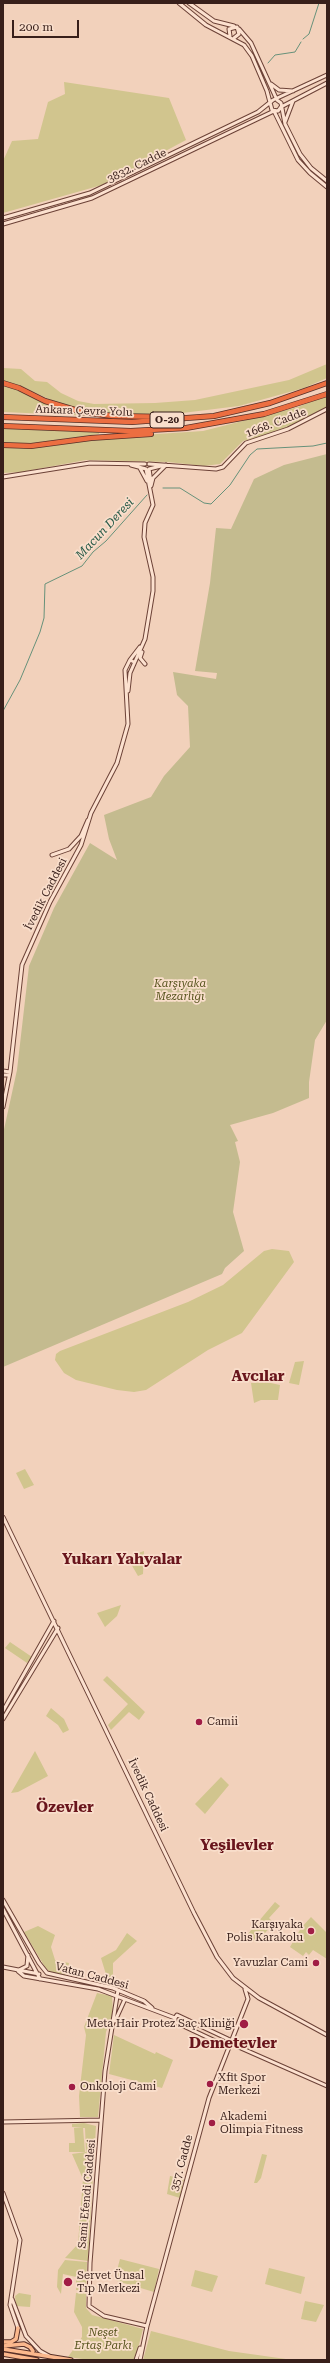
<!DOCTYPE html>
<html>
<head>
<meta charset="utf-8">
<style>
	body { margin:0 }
	#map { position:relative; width:330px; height:2363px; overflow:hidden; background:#f2d1bb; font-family:"Roboto Serif",serif }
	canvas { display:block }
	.frame { position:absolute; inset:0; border:4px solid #381f1a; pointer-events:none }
	.scale { position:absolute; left:12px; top:20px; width:67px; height:18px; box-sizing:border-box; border:2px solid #381f1a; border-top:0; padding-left:5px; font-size:12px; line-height:14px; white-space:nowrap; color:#381f1a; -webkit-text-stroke:3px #f9decb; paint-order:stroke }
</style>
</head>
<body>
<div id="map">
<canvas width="330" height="2363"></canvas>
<div class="frame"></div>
<div class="scale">200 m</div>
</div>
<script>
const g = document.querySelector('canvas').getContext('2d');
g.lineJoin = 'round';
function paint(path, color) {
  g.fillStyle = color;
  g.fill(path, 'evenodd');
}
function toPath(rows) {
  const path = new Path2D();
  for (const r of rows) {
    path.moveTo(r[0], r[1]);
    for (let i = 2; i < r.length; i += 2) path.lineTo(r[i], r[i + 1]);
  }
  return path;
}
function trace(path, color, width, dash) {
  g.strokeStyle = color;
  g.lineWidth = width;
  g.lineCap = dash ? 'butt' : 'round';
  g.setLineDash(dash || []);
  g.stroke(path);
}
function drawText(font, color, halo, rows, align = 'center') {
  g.font = font + ' "Roboto Serif",serif';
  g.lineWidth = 3.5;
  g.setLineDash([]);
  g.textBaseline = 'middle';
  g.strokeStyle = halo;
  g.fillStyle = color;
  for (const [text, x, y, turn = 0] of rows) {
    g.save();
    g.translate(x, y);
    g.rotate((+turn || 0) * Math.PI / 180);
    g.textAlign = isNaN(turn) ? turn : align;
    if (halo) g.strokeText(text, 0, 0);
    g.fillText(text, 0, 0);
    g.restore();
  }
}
paint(toPath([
	[64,82,169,98,186,140,102,185,3,213,3,161,12,141,38,139,48,102,65,94],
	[327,364,327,378,304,388,239,406,158,416,122,415,86,411,53,401,21,386,3,381,3,368,21,369,35,381,47,382,61,393,78,401,94,404,155,403,195,400,289,380],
	[3,385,22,391,94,416,3,412],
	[327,395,327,407,306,420,275,433,243,441,220,464,204,466,168,462,86,460,21,472,3,473,3,447,44,447,112,437,203,431,298,407],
	[3,428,99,432,99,434,34,443,3,443],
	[272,1249,289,1251,294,1262,242,1333,208,1350,146,1390,134,1392,117,1390,76,1380,64,1373,55,1360,56,1354,60,1351,188,1302,223,1285,264,1251],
	[304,1361,299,1385,289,1383,295,1362],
	[266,1382,280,1385,278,1400,261,1400,254,1403,251,1383],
	[25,1469,34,1485,24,1489,16,1473],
	[144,1551,143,1574,138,1576,127,1557],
	[121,1605,117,1616,105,1627,97,1613],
	[10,1642,32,1657,27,1663,5,1648],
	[107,1676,145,1712,139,1720,129,1712,111,1730,108,1725,128,1704,103,1680],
	[51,1708,64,1719,69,1730,63,1733,58,1725,46,1716],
	[35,1751,48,1776,18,1792,11,1793],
	[221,1777,229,1785,205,1814,195,1804],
	[275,1902,280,1906,269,1918,274,1923,256,1943,247,1935],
	[311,1917,327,1933,327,1959,313,1950,309,1955,306,1952,303,1956,290,1947,301,1928],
	[38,1926,55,1935,51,1947,55,1960,69,1963,66,1976,50,1972,45,1967,24,1932],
	[127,1933,137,1941,113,1963,113,1974,108,1981,101,1958,116,1950],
	[97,1993,112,1996,113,2013,106,2032,98,2117,80,2117,79,2096,86,2035,84,2027],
	[114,2035,155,2054,156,2052,173,2060,162,2088,109,2074],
	[84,2123,96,2126,88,2261,65,2258,78,2244,83,2179,72,2154,86,2152,85,2128,83,2128,85,2152,69,2152,69,2143,75,2143,74,2128,83,2128,72,2127,72,2124],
	[262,2154,267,2155,261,2178,257,2183,254,2183],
	[170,2176,184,2179,180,2198,167,2194],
	[120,2259,159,2269,154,2292,117,2281,115,2278],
	[65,2260,87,2262,86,2291,76,2290,76,2277,63,2274,61,2294,57,2287,58,2270],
	[269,2268,305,2277,301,2294,265,2284],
	[195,2270,218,2276,212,2292,191,2286],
	[86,2292,86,2308,92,2315,143,2329,135,2360,90,2360,68,2357,82,2337,82,2327,74,2312,76,2293],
	[19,2293,31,2295,30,2307,16,2306,15,2296],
	[305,2301,324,2305,316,2322,301,2319],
	[151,2331,229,2351,293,2360,143,2360]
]), '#d1c58e');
paint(toPath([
	[327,454,327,1020,315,1040,309,1082,309,1098,273,1113,230,1125,238,1141,235,1142,240,1162,233,1212,244,1251,225,1268,222,1274,3,1367,3,1134,17,1070,29,966,54,908,90,843,117,860,109,839,104,815,151,797,164,776,190,747,188,706,177,695,173,672,216,679,217,673,195,671,210,583,216,528,231,529,254,479,284,465]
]), '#c4bb8f');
trace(toPath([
	[303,39,309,34,319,3],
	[268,63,275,55,295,52,301,42],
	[163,488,180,488,204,503,211,504,230,485,250,455,257,449,313,446,327,443],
	[3,711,20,680,40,632,44,618,45,584,82,566,93,552,106,541,147,495]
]), '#66917a', 1);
const secondary = toPath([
	[179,3,206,25,244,45,252,56,267,91,272,110,278,111,281,107,327,83],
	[189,3,214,21,234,26],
	[239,29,251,43,277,100,281,103,285,124,300,154,311,168,327,181],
	[230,36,229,29,237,27,239,34,234,38],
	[271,84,279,90,293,91],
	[285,122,293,101],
	[3,218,90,193,258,112,273,100,327,75],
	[3,224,92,198,274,111,298,160,310,173,327,187],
	[149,464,216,469,223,467,246,443,288,429,327,409],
	[131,465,146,469],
	[140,468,147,481],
	[149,469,151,482],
	[149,469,161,466],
	[3,477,90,463,145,464],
	[151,486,153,478,166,465],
	[142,652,140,658,145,664],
	[130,660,140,647],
	[128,691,130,673,145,639,153,591,153,577,144,537,145,523,153,505,146,469],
	[52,855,69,849,81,836,88,820],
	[3,1071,10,1072],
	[3,1075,9,1075],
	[3,1107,10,1072,22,965,50,902,81,845,91,813,117,763,128,724,125,670,130,660,134,662],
	[3,1517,194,1913,217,1957,233,1978,259,1998,327,2035],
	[3,1711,54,1621],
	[3,1719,58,1628],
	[3,1900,39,1963,47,1973,113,1988,144,2001,152,2008],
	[3,1909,40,1979],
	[3,1967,39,1974],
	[19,1970,27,1966,28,1955],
	[18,1971,24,1976,98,1989,175,2018,177,2015,228,2039,234,2045,327,2086],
	[118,1990,105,2071,90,2263,89,2306,104,2316,147,2326],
	[175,2018,175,2022,228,2047],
	[115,2021,125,1999],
	[3,2122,101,2120],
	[3,2193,20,2240,10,2305,18,2328],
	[12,2299,26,2336,40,2351,49,2356],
	[136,2360,140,2348],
	[140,2360,147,2326,209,2098,248,1999,245,1989]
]);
const primary = toPath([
	[3,2342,11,2342,16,2339,18,2328],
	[3,2346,24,2344,30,2347,33,2351],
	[3,2349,71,2360],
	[3,2354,37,2360]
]);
const motorway = toPath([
	[3,383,19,388,45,401,82,412,113,416,171,417],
	[3,417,132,422,214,416,270,403,327,383],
	[3,426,131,431,186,428,264,414,327,394],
	[3,445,31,446,91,438,151,434]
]);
trace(secondary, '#6c4237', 5);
trace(primary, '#583028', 5.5);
trace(motorway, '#583028', 6);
trace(secondary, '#fce1cf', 3);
trace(primary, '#fbb88d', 3.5);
trace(motorway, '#ec6e41', 4.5);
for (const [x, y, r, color] of [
	[199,1722,4,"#a01d45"],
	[311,1931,4,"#a01d45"],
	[316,1963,4,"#a01d45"],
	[244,2024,5,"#a01d45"],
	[210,2084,4,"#a01d45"],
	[72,2087,4,"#a01d45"],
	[212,2123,4,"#a01d45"],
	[68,2282,5,"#a01d45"]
]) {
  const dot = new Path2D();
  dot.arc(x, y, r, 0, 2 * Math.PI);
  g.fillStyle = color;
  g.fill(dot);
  trace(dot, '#f9decb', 1.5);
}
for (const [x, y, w] of [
	[167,420,34]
]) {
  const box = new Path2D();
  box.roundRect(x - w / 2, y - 8, w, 16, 3);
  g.fillStyle = '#f9decb';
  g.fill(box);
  trace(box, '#381f1a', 1);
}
drawText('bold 10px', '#381f1a', null, [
	["O-20",167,420]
]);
drawText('11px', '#381f1a', '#f9decb', [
	["3832. Cadde",137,166,-26],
	["Ankara Çevre Yolu",84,411,2],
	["1668. Cadde",276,423,-21],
	["İvedik Caddesi",46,894,-63],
	["İvedik Caddesi",148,1795,65],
	["Vatan Caddesi",92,1976,15],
	["357. Cadde",182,2163,-75],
	["Sami Efendi Caddesi",87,2194,-85]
]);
drawText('italic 11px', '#57541e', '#f9decb', [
	["Karşıyaka",180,984],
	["Mezarlığı",180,997],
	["Neşet",103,2333],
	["Ertaş Parkı",103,2346]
]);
drawText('11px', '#381f1a', '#f9decb', [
	["Camii",207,1722],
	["Karşıyaka",303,1925,"right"],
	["Polis Karakolu",303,1938,"right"],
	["Yavuzlar Cami",308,1963,"right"],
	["Meta Hair Protez Saç Kliniği",235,2024,"right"],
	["Xfit Spor",218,2078],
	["Merkezi",218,2091],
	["Onkoloji Cami",80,2087],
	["Akademi",220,2117],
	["Olimpia Fitness",220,2130],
	["Servet Ünsal",77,2276],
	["Tıp Merkezi",77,2289]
], 'left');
drawText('italic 12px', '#275a48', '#f9decb', [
	["Macun Deresi",105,529,-47]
]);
drawText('bold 15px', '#69151c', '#f9decb', [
	["Avcılar",258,1377],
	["Yukarı Yahyalar",122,1560],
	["Özevler",65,1808],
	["Yeşilevler",237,1846],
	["Demetevler",233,2044]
]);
</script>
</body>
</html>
